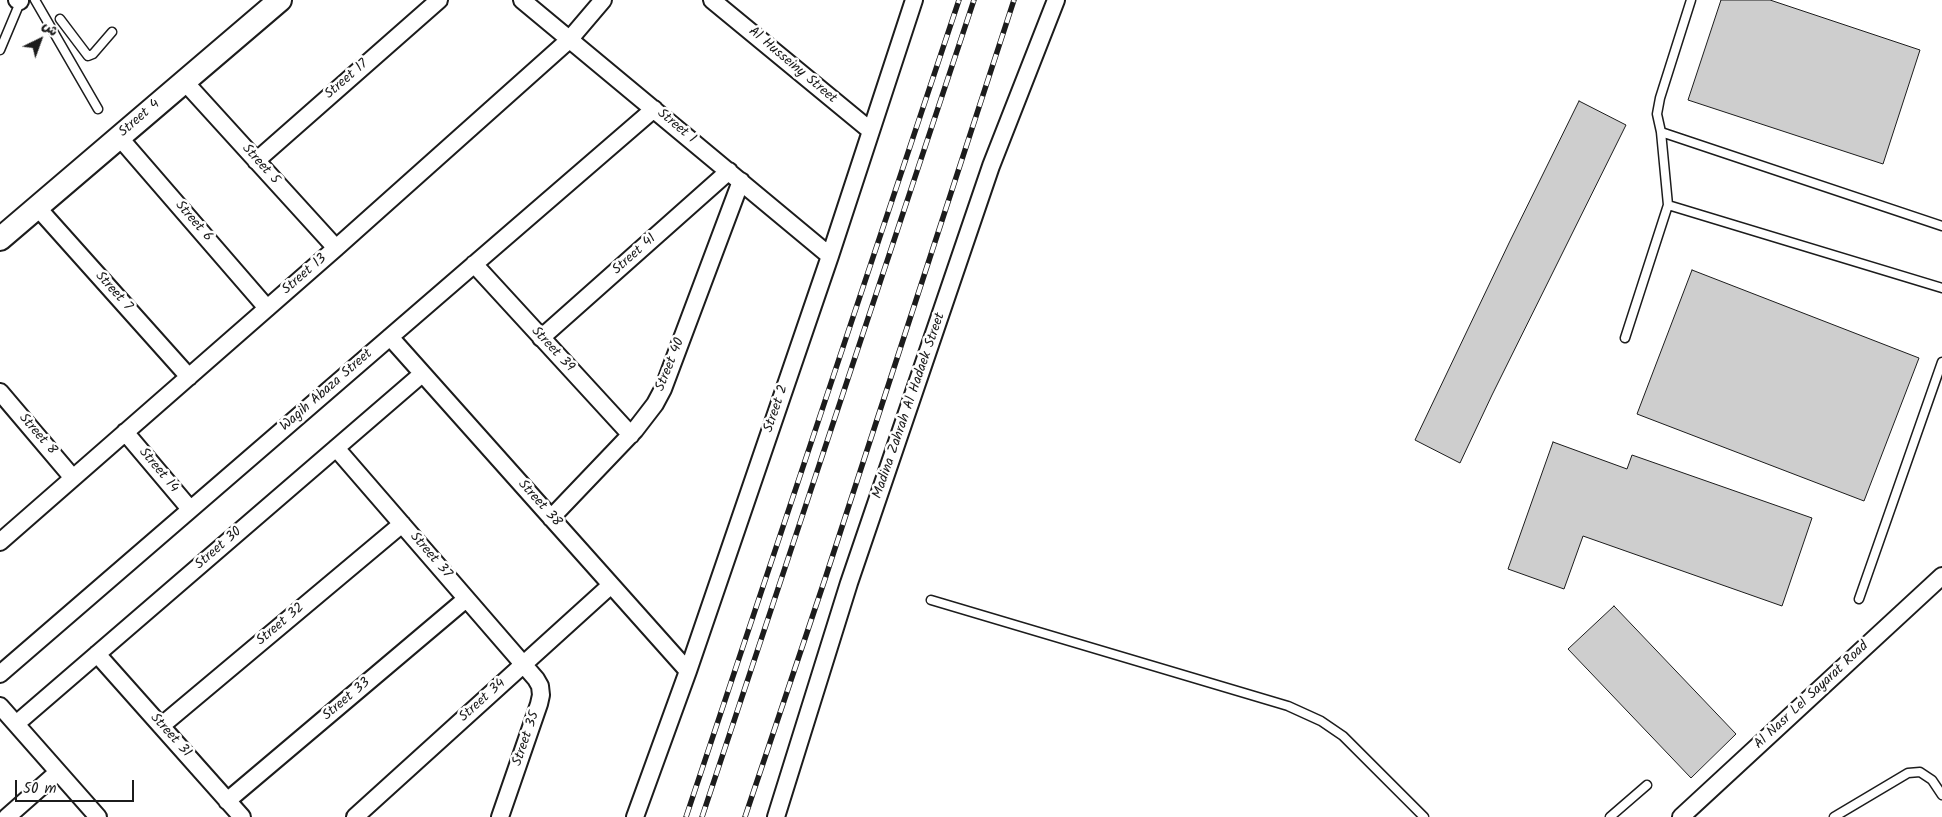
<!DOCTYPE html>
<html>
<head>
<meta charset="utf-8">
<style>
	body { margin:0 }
	#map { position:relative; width:1942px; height:817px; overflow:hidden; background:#fff; font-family:Kalam,"Playpen Sans Arabic",sans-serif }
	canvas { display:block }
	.north { position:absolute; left:15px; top:15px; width:50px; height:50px; -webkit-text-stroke:4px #fff; paint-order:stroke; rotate:42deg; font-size:14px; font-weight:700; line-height:20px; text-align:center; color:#1c1c1c }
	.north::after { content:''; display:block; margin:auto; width:18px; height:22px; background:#1c1c1c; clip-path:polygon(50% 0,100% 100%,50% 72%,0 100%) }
	.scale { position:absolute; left:15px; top:780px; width:119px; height:22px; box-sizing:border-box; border:2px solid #1c1c1c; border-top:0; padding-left:6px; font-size:15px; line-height:18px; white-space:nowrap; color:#1c1c1c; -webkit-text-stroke:4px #fff; paint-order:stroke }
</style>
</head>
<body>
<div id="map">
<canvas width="1942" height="817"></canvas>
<div class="north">ش</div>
<div class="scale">50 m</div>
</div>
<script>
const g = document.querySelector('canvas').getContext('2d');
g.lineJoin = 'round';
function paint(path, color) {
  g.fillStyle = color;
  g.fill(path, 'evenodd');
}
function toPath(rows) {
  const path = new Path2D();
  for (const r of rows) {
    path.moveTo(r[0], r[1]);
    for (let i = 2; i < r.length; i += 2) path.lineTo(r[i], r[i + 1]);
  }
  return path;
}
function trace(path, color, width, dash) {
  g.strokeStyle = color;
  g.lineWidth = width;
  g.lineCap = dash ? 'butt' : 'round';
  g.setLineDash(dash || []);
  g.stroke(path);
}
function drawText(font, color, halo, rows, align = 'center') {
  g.font = font + ' Kalam,sans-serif';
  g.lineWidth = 5;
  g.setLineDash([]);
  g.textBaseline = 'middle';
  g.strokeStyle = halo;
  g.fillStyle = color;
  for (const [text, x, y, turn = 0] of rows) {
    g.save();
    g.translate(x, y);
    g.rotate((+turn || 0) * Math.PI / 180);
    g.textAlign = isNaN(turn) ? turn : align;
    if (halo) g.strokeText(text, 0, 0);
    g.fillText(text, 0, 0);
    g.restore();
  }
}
const building = toPath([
	[1721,0,1770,0,1920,50,1883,164,1688,100,1721,0],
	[1579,101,1626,125,1492,395,1460,463,1415,440,1509,243,1579,101],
	[1692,270,1919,358,1864,501,1637,414,1692,270],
	[1553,442,1627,469,1632,455,1812,518,1782,606,1583,536,1564,589,1508,569,1553,442],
	[1614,606,1736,734,1691,778,1568,649,1614,606]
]);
paint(building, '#cecece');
trace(building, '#1c1c1c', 1);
const lane = toPath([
	[35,0,98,109],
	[1691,0,1660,98,1657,114,1661,132,1942,226],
	[60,19,88,56,93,54,112,32],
	[0,50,21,0],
	[1661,132,1668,205],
	[1625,338,1668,205,1942,288],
	[1859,599,1942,362],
	[931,600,1288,706,1321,721,1343,736,1424,817],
	[1610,817,1647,785],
	[1834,817,1908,773,1920,772,1932,780,1942,795]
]);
const street = toPath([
	[17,0,20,1],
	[522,0,830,256],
	[712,0,871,131],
	[184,81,336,248],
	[119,137,267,308],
	[256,161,439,0],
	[37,207,189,377],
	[474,264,631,435],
	[390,337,688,671],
	[541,338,729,171],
	[0,392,73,478],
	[125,432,190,509],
	[336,448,536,679,540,686,541,695,539,704,500,817],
	[551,518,635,430,655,404,663,389,741,181],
	[0,542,336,248,569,40,603,0],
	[97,654,242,817],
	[0,674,654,109],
	[0,706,98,817],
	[16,724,422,374],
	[161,726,402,524],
	[227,801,466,599],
	[7,817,58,772],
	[355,817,611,585],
	[635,817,688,671,830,256,914,0],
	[776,817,849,583,991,166,1056,0],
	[1681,817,1942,576]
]);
const secondary = toPath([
	[0,239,280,0]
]);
trace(lane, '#1c1c1c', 11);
trace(street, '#1c1c1c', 20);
trace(secondary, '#1c1c1c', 26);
trace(lane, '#fff', 8);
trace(street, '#fff', 16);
trace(secondary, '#fff', 22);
const rail = toPath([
	[686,817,959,0],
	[702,817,974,0],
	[745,817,825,579,1014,0]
]);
trace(rail, '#1c1c1c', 5.5);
trace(rail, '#fff', 4, [11]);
drawText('14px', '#1c1c1c', '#fff', [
	["Al Husseiny Street",792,66,40],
	["Street 17",347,80,-41],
	["Street 4",140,119,-41],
	["Street 1",676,127,40],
	["Street 5",260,165,48],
	["Street 6",193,222,49],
	["Street 41",635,255,-42],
	["Street 13",305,275,-41],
	["Street 7",113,292,48],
	["Street 39",552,350,47],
	["Street 40",671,365,-68],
	["Wagih Abaza Street",327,391,-41],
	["Madina Zahrah Al Hadaek Street",910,406,-71],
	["Street 2",777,409,-71],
	["Street 8",37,435,49],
	["Street 14",158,471,50],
	["Street 38",539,504,48],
	["Street 30",219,549,-41],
	["Street 37",430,556,49],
	["Street 32",281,625,-40],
	["Al Nasr Lel Sayarat Road",1812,696,-43],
	["Street 33",347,700,-40],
	["Street 34",483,701,-42],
	["Street 31",170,736,48],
	["Street 35",527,739,-71]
]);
</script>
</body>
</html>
